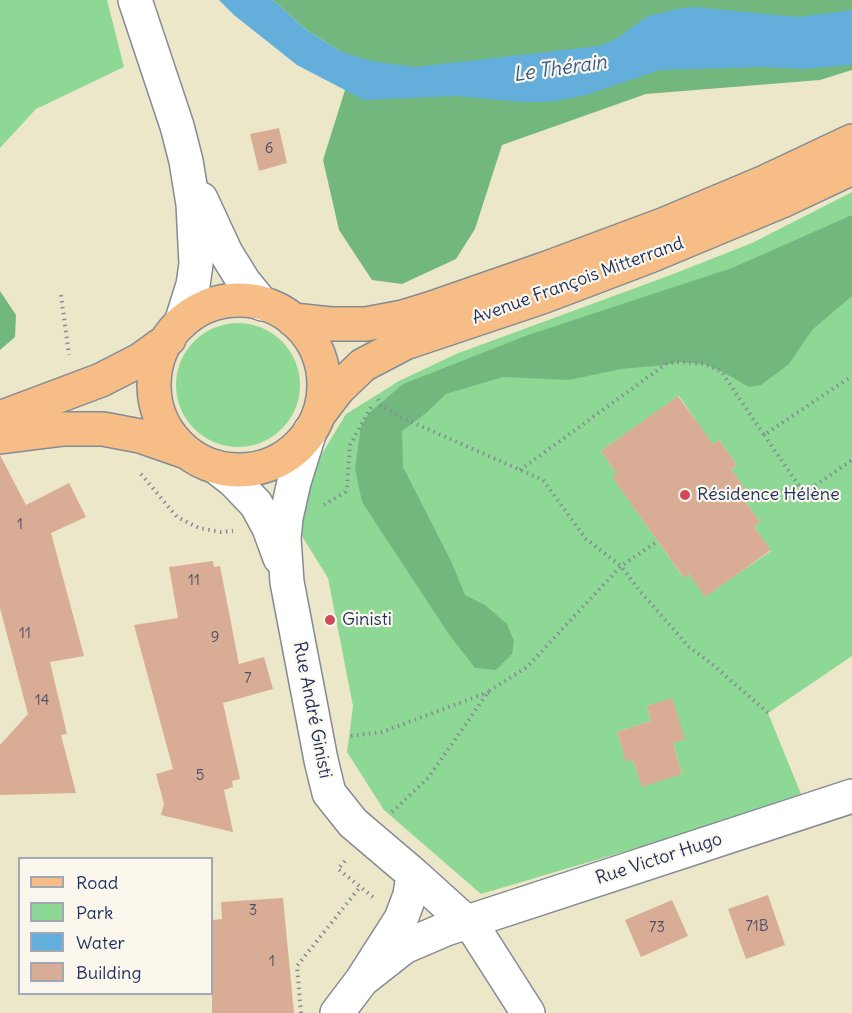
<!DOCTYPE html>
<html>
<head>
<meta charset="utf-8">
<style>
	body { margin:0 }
	#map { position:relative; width:852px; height:1013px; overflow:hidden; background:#ede7ca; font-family:Delius,sans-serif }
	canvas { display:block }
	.legend { position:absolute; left:18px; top:857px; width:195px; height:138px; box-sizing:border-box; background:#fbf7ec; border:2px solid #a1a7b3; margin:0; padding:8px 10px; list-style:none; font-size:18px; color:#1b2f5e }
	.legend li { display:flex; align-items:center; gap:12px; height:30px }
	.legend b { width:30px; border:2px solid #a1a7b3 }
</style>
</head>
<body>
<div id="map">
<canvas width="852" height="1013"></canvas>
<ul class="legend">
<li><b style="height:8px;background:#f6be86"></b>Road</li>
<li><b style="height:16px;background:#8ed895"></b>Park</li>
<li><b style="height:16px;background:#64aedc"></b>Water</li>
<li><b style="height:16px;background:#d9ad95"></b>Building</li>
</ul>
</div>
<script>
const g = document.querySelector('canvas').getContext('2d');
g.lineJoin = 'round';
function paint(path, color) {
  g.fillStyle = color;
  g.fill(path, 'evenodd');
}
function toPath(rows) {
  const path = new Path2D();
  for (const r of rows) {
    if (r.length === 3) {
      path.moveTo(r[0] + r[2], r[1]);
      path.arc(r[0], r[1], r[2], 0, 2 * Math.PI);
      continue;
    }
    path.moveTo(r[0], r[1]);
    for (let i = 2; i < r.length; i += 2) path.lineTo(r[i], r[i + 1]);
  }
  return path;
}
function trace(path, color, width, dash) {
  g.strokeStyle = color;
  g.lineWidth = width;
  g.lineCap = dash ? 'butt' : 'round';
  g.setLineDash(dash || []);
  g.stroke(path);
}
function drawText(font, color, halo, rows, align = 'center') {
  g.font = font + ' Delius,sans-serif';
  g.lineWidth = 4.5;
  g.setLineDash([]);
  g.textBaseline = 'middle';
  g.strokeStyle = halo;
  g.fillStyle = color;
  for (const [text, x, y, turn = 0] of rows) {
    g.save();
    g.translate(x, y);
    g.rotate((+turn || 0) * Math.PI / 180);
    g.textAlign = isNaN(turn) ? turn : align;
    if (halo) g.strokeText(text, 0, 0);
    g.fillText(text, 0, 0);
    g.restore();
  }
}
paint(toPath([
	[0,0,107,0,124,67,36,109,0,148],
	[852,192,852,656,768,713,801,794,660,841,481,894,384,810,347,752,353,706,328,578,300,533,302,487,346,414,399,381,456,354,668,276,752,243],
	[679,396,697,422,708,448,719,440,737,465,731,469,747,493,742,497,760,522,754,527,771,551,705,596,689,574,683,577,613,478,617,474,601,451],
	[672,699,684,739,673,743,682,774,642,786,633,760,626,761,617,732,651,721,647,706],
	[238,385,62]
]), '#8ed895');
paint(toPath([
	[273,0,852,0,852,70,820,80,646,94,502,145,475,229,456,259,402,284,372,280,339,230,323,160,345,90,340,51,305,29],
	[852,215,852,296,812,330,789,364,761,385,749,387,721,371,704,364,678,362,666,365,621,369,569,380,503,377,446,394,425,414,402,431,403,467,451,561,465,595,485,605,507,624,514,641,512,654,496,670,475,668,448,633,362,502,355,468,361,426,369,413,403,384,528,335,732,268],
	[0,291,16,315,15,337,0,350]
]), '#72b87e');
paint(toPath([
	[219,0,273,0,305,29,340,51,371,61,415,67,599,46,616,39,648,16,682,8,695,7,797,17,852,10,852,65,803,69,764,67,660,70,586,95,549,102,521,102,455,96,364,100,297,65,234,15]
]), '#64aedc');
paint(toPath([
	[279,128,287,163,259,171,250,134],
	[678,396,713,444,719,440,737,465,731,469,748,493,742,497,760,522,754,527,771,550,705,597,689,574,684,578,612,477,617,474,601,451],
	[0,455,26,505,69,483,86,517,51,533,84,656,50,662,67,734,61,735,76,793,0,795,0,745,28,714,0,608],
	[213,561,214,567,220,566,239,664,264,657,273,689,223,703,240,779,232,781,233,787,224,790,233,832,161,815,164,804,156,774,173,769,134,625,178,618,169,567],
	[672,698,685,739,673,743,682,774,642,787,633,760,626,762,617,732,651,721,647,706],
	[768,895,785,945,746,959,728,909],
	[283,898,294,1013,212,1013,212,920,222,919,221,902],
	[672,900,688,936,641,957,625,920]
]), '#d9ad95');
const minor = toPath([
	[135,0,177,126,186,161,193,204,196,264,193,285,181,323],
	[201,199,226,253,244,282,262,304],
	[310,431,294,482,286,518,284,538,287,582,321,760,329,793,353,823,413,874,475,930,528,1013],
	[216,467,234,481,256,504,269,528,280,558],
	[362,980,404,947,446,929,852,796],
	[337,1013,362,980,401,919,410,895,413,874]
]);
const major = toPath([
	[239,385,85],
	[293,320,331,324,366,324,403,317,429,309,547,268,665,224,765,182,852,141],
	[319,414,338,389,363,365,405,343,542,297,650,256,782,201,852,168],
	[0,418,101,380,140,360,169,339],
	[0,437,64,429,103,429,140,436,186,452]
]);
trace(minor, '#848b94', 36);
trace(major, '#848b94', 36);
trace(toPath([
	[61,295,69,355],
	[378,399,381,406,405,419,543,480,586,539,621,566,639,590,689,647,712,664,768,713],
	[764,435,804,493,852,460],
	[520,470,666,364,677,362,704,364,721,371,764,435,852,376],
	[141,474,177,517,199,528,221,532,233,531],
	[324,505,345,492,347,487,350,445,371,407],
	[351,736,382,732,489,692],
	[392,812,428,778,489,691,527,667,621,566,658,541],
	[345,861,338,869,373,897],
	[301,1013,297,966,360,887]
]), '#848b94', 4, [1.5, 4.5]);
trace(minor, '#fff', 33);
trace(major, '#f6be86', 33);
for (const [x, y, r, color] of [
	[685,495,6,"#d1495b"],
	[330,620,6,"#d1495b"]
]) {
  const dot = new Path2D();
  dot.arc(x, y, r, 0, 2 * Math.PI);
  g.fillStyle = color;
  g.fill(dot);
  trace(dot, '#fbf7ec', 2);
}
drawText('15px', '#4a4e6c', null, [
	["6",269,149],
	["1",20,525],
	["11",194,581],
	["11",25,634],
	["9",215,638],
	["7",248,679],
	["14",42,701],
	["5",200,776],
	["3",253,911],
	["71B",757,927],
	["73",657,928],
	["1",272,962]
]);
drawText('18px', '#1b2f5e', '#fbf7ec', [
	["Avenue François Mitterrand",578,281,-20],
	["Rue André Ginisti",312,710,79],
	["Rue Victor Hugo",659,859,-18]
]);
drawText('18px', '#1b2f5e', '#fbf7ec', [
	["Résidence Hélène",697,495],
	["Ginisti",342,620]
], 'left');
drawText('italic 20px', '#355b8a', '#fbf7ec', [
	["Le Thérain",560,69,-8]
]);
</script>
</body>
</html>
